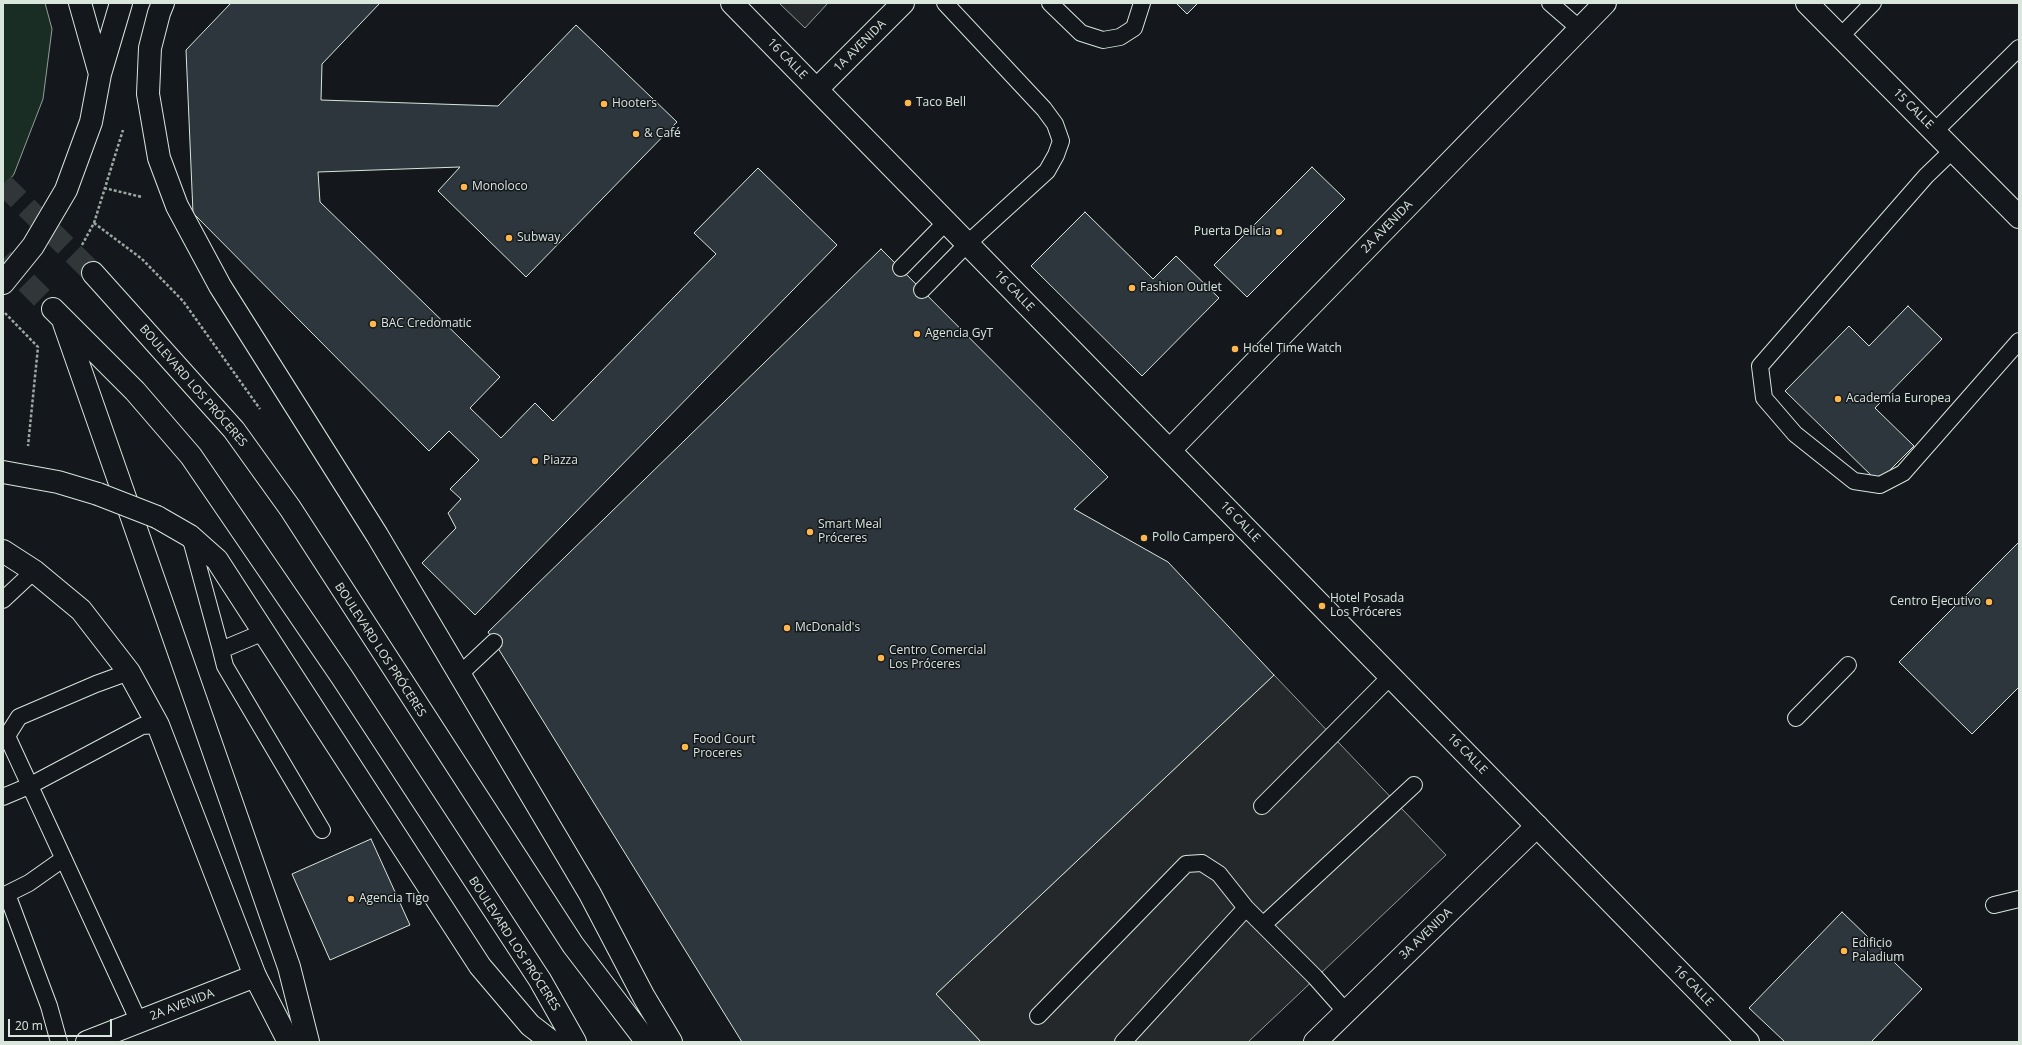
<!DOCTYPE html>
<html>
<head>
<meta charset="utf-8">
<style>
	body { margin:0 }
	#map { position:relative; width:2022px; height:1045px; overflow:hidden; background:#14181c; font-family:"Open Sans",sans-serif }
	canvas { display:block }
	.frame { position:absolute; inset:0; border:4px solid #d8e6dc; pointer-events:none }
	.scale { position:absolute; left:8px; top:1019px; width:104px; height:18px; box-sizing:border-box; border:2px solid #d8e6dc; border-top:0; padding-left:5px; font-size:12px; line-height:14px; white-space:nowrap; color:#d8e6dc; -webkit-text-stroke:3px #14181c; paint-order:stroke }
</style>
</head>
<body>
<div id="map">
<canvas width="2022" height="1045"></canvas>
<div class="frame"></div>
<div class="scale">20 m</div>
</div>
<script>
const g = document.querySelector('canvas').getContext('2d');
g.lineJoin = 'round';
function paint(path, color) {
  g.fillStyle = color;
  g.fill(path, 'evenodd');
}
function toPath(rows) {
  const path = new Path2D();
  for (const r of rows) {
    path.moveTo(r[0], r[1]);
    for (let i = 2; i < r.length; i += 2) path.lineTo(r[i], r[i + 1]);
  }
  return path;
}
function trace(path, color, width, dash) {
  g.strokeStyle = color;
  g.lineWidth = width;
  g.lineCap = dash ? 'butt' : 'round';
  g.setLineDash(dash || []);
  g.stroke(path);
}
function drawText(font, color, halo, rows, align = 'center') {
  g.font = font + ' "Open Sans",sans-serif';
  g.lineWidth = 3;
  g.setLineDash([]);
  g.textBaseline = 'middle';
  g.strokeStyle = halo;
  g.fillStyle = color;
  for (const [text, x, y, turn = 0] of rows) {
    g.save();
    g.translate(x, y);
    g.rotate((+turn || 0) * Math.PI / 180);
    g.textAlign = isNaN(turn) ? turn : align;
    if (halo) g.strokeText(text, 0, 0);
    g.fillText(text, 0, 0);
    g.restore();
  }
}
const green = toPath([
	[3,3,45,3,52,29,43,99,14,174,3,189,3,3]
]);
paint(green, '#1a2d24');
trace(green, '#939e99', 1);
const parking = toPath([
	[779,3,828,3,805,28,779,3],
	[1274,675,1446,855,1248,1042,981,1042,936,994,1274,675]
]);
paint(parking, '#24282b');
trace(parking, '#939e99', 1);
const building = toPath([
	[231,3,380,3,322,64,321,100,498,106,576,25,677,122,526,277,438,191,460,167,318,172,320,202,500,377,470,408,501,438,535,403,553,421,716,254,694,233,758,168,837,245,475,615,422,563,456,528,448,513,461,499,450,489,479,460,449,431,429,451,193,213,186,50,231,3],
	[1176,3,1198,3,1187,14,1176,3],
	[1312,167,1345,199,1247,297,1214,265,1312,167],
	[1085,212,1153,279,1176,256,1219,298,1142,376,1031,266,1085,212],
	[881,249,1108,477,1074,509,1168,562,1274,675,936,994,981,1042,742,1042,488,632,881,249],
	[1908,306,1942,339,1875,408,1914,446,1878,482,1785,391,1849,326,1869,346,1908,306],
	[2019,542,2019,687,1972,734,1899,662,2019,542],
	[371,839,410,925,330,960,292,874,371,839],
	[1842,912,1922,989,1871,1042,1785,1042,1749,1008,1842,912]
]);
paint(building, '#2c363c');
trace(building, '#d8e6dc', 1);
trace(toPath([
	[3,184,93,273],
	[3,259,53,309]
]), '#313739', 22, [22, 11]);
const lane = toPath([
	[1050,3,1081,33,1103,40,1120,37,1134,28,1142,3],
	[1550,3,1580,29],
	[1840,37,1873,3],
	[1935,131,2019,48],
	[1954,149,1926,176,1760,366,1764,398,1795,434,1854,481,1880,485,1903,473,2019,341],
	[901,268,946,222],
	[922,290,967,244,1047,171,1056,155,1061,141,1055,124,1044,109,945,3],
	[190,536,221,650,264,632],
	[3,600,34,571],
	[221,650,225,666,322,830],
	[129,672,96,684,19,717,7,736,139,1022],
	[460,674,494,642],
	[1796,718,1848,665],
	[3,797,29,786,142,726,158,725],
	[1262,806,1391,676],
	[1994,905,2019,899],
	[1264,924,1414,785],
	[1038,1016,1186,864,1202,863,1219,874,1246,908,1315,977,1346,1012],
	[59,1042,49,1006,7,894,29,883,63,859],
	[1123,1042,1246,908]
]);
const street = toPath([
	[817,89,903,3],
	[1170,450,1605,3],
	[87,1042,255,976],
	[1315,1042,1537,826]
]);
const secondary = toPath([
	[732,3,1748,1042],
	[1807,3,2019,217]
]);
const primary = toPath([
	[80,3,100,74],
	[3,283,33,246,66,190,91,122,100,74,121,3],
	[3,551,34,571,81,610,129,672,158,725,255,976,289,1042]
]);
const highway = toPath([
	[163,3,159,13,150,48,148,94,159,158,177,206,220,286,377,535,590,894,644,997,671,1042],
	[93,273,234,430,290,508,573,945,647,1042],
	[53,309,135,391,191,456,342,677,540,980,575,1042],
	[64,323,289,967,308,1042],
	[3,472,58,482,98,494],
	[157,517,190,536,217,560,480,966,530,1025,552,1042]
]);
trace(lane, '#d8e6dc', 18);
trace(street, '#d8e6dc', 24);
trace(secondary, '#d8e6dc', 24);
trace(primary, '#d8e6dc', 24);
trace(highway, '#d8e6dc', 24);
trace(toPath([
	[104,188,142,197],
	[94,223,142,259,183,301,260,409],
	[82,245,94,223,123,130],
	[5,313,38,347,28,446]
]), '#9da8a2', 2.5, [3, 2]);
trace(lane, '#14181c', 16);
trace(street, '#14181c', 22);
trace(secondary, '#14181c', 22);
trace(primary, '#14181c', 22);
trace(highway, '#14181c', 22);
const highwayBridge = toPath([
	[98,494,157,517]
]);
trace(highwayBridge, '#d8e6dc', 24, []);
trace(highwayBridge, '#14181c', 22);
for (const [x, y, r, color] of [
	[908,103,4,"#ffb74d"],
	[604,104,4,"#ffb74d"],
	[636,134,4,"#ffb74d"],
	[464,187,4,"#ffb74d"],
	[1279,232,4,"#ffb74d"],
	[509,238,4,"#ffb74d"],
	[1132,288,4,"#ffb74d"],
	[373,324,4,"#ffb74d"],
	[917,334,4,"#ffb74d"],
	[1235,349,4,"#ffb74d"],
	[1838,399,4,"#ffb74d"],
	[535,461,4,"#ffb74d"],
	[810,532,4,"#ffb74d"],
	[1144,538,4,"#ffb74d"],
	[1989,602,4,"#ffb74d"],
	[1322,606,4,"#ffb74d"],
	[787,628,4,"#ffb74d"],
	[881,658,4,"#ffb74d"],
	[685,747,4,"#ffb74d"],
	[351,899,4,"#ffb74d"],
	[1844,951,4,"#ffb74d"]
]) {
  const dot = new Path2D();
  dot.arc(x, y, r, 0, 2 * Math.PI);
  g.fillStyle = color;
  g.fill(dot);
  trace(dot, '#14181c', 1.5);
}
drawText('12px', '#d8e6dc', '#14181c', [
	["1A AVENIDA",860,46,-45],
	["16 CALLE",787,59,46],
	["15 CALLE",1913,109,45],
	["2A AVENIDA",1387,227,-46],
	["16 CALLE",1014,291,46],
	["BOULEVARD LOS PRÓCERES",193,386,49],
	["16 CALLE",1240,522,46],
	["BOULEVARD LOS PRÓCERES",380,650,57],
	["16 CALLE",1467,754,46],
	["3A AVENIDA",1426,934,-44],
	["BOULEVARD LOS PRÓCERES",514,944,57],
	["16 CALLE",1693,986,46],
	["2A AVENIDA",182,1005,-21]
]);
drawText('12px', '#d8e6dc', '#14181c', [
	["Taco Bell",916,103],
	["Hooters",612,104],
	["& Café",644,134],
	["Monoloco",472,187],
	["Puerta Delicia",1271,232,"right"],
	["Subway",517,238],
	["Fashion Outlet",1140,288],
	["BAC Credomatic",381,324],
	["Agencia GyT",925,334],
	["Hotel Time Watch",1243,349],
	["Academia Europea",1846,399],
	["Piazza",543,461],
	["Smart Meal",818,525],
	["Próceres",818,539],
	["Pollo Campero",1152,538],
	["Hotel Posada",1330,599],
	["Los Próceres",1330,613],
	["Centro Ejecutivo",1981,602,"right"],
	["McDonald's",795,628],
	["Centro Comercial",889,651],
	["Los Próceres",889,665],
	["Food Court",693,740],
	["Proceres",693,754],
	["Agencia Tigo",359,899],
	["Edificio",1852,944],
	["Paladium",1852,958]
], 'left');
</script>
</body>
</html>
